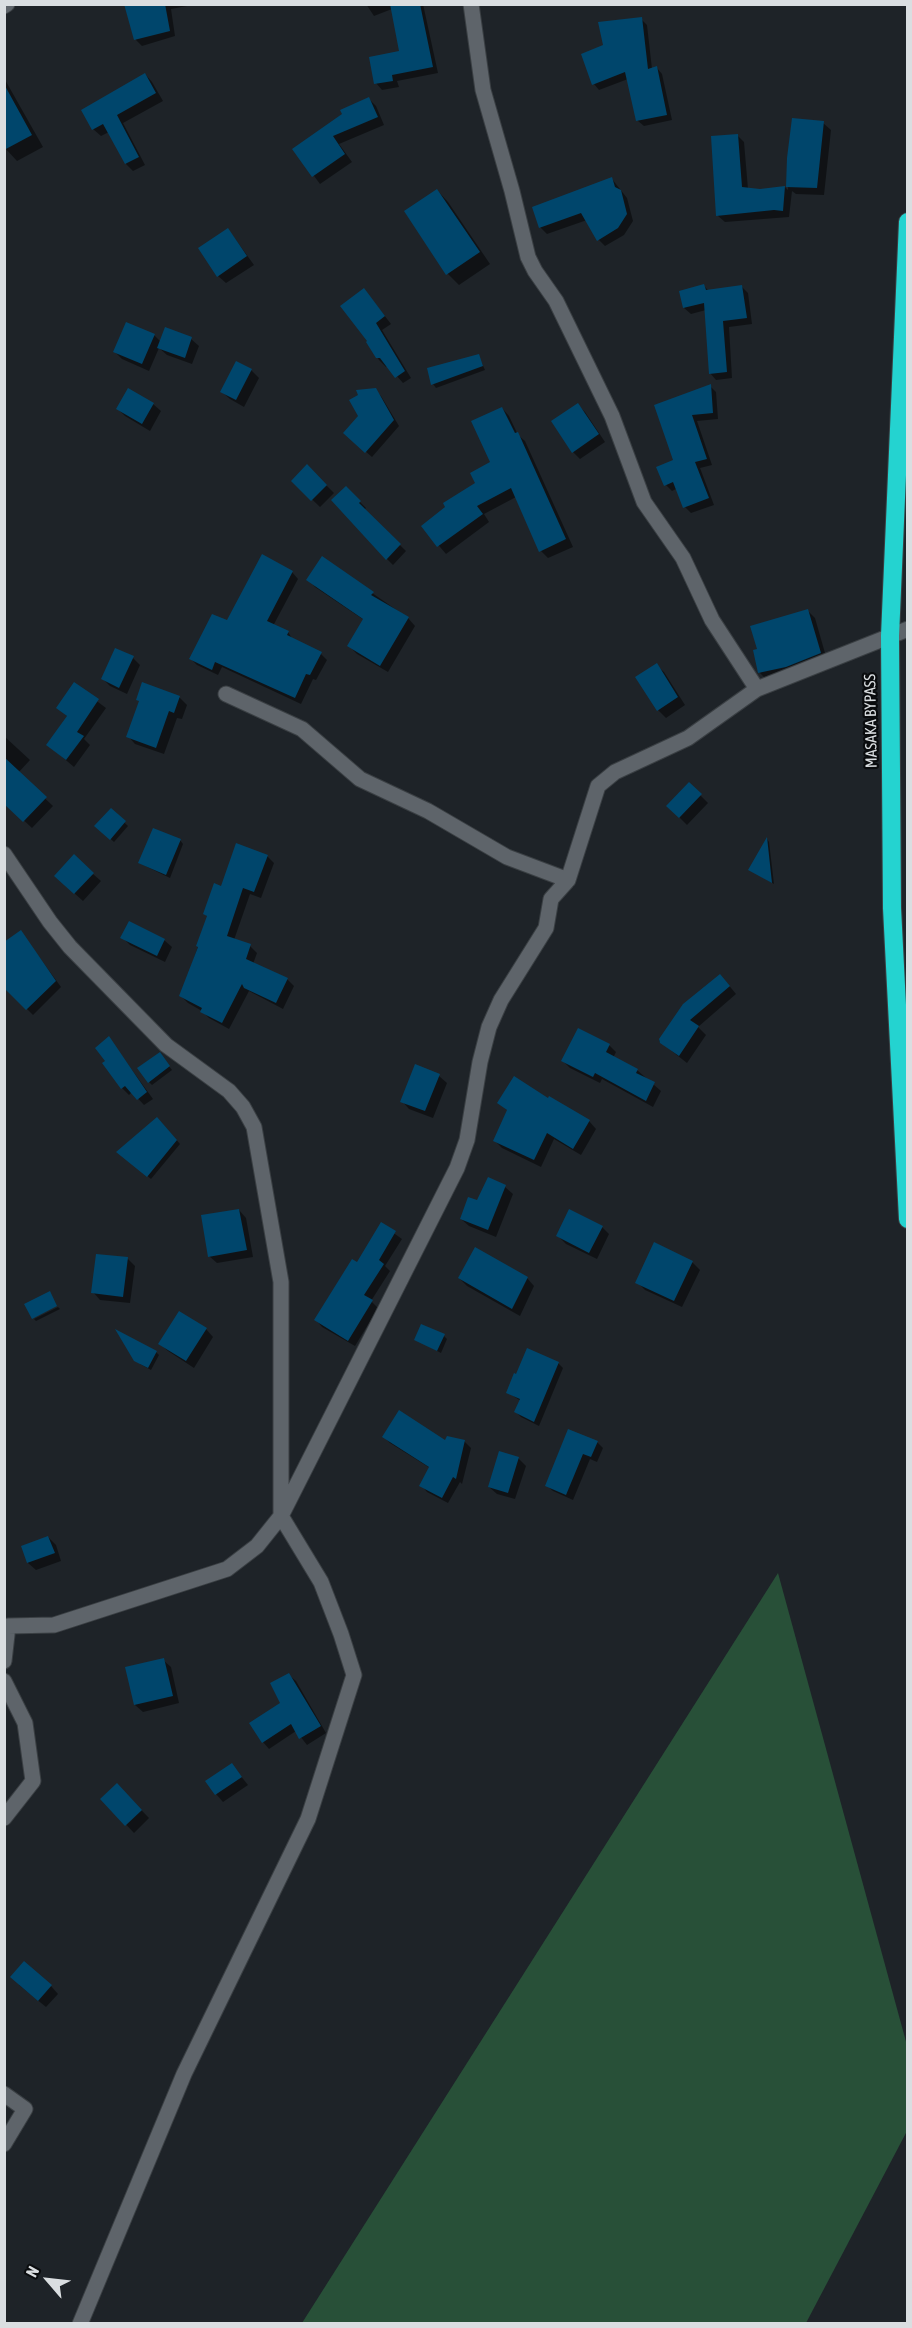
<!DOCTYPE html>
<html>
<head>
<meta charset="utf-8">
<style>
	body { margin:0 }
	#map { position:relative; width:912px; height:2328px; overflow:hidden; background:#1e2328; font-family:"Asap Condensed",sans-serif }
	canvas { display:block }
	.frame { position:absolute; inset:0; border:6px solid #dadee1; pointer-events:none }
	.north { position:absolute; left:18px; top:2250px; width:60px; height:60px; -webkit-text-stroke:4px #0a0c0e; paint-order:stroke; rotate:298deg; font-size:16px; font-weight:700; line-height:24px; text-align:center; color:#dadee1 }
	.north::after { content:''; display:block; margin:auto; width:21px; height:27px; background:#dadee1; clip-path:polygon(50% 0,100% 100%,50% 72%,0 100%) }
</style>
</head>
<body>
<div id="map">
<canvas width="912" height="2328"></canvas>
<div class="frame"></div>
<div class="north">N</div>
</div>
<script>
const g = document.querySelector('canvas').getContext('2d');
g.lineJoin = 'round';
function paint(path, color) {
  g.fillStyle = color;
  g.fill(path, 'evenodd');
}
function toPath(rows) {
  const path = new Path2D();
  for (const r of rows) {
    path.moveTo(r[0], r[1]);
    for (let i = 2; i < r.length; i += 2) path.lineTo(r[i], r[i + 1]);
  }
  return path;
}
function trace(path, color, width, dash) {
  g.strokeStyle = color;
  g.lineWidth = width;
  g.lineCap = dash ? 'butt' : 'round';
  g.setLineDash(dash || []);
  g.stroke(path);
}
function drawText(font, color, halo, rows, align = 'center') {
  g.font = font + ' "Asap Condensed",sans-serif';
  g.lineWidth = 4.5;
  g.setLineDash([]);
  g.textBaseline = 'middle';
  g.strokeStyle = halo;
  g.fillStyle = color;
  for (const [text, x, y, turn = 0] of rows) {
    g.save();
    g.translate(x, y);
    g.rotate((+turn || 0) * Math.PI / 180);
    g.textAlign = isNaN(turn) ? turn : align;
    if (halo) g.strokeText(text, 0, 0);
    g.fillText(text, 0, 0);
    g.restore();
  }
}
paint(toPath([
	[778,1573,908,2049,907,2131,806,2323,302,2323]
]), '#285038');
paint(toPath([
	[126,4,198,4,171,9,175,36,142,46,136,40],
	[366,4,423,4,438,73,397,81,399,87,382,90,376,83,401,52,392,9,374,16],
	[641,19,647,25,652,69,657,68,662,74,672,120,644,126,638,121,628,79,599,90,594,84],
	[145,74,152,82,163,101,123,123,145,165,133,171,126,164,109,132,101,136,93,129],
	[4,78,43,147,17,161,4,147],
	[369,99,376,106,384,125,339,144,352,162,320,184,294,149],
	[823,123,831,130,824,195,796,194,792,191,789,217,725,222,718,216,737,135,744,142,748,189,760,190,785,187,788,190,789,158],
	[612,179,627,198,633,221,624,235,605,246,599,240,587,220,547,234,540,227],
	[437,190,448,202,490,264,459,285,448,274,406,212],
	[228,229,254,265,226,283,218,276],
	[704,286,709,291,742,287,748,293,752,324,729,327,732,378,716,380,710,373,706,310,691,314,684,308],
	[370,297,391,324,382,330,411,378,403,383,388,366,386,367,379,360,368,343],
	[154,335,161,342,191,339,199,346,192,364,167,355,159,348,149,371,122,359,115,352],
	[478,355,485,370,436,388,433,384,429,369],
	[251,370,259,378,244,407,230,399,222,392],
	[710,386,716,392,718,419,697,421,712,465,700,468,714,505,691,513,685,507,678,488,672,491,666,485,675,461,655,406],
	[375,390,381,396,399,426,372,457,350,438,359,416,360,395],
	[153,404,161,411,150,431,125,416,118,409],
	[578,405,585,412,605,442,580,459,573,452],
	[502,408,509,416,518,435,525,441,573,547,548,558,541,551,516,497,484,514,489,522,446,554,423,527,477,483,492,463],
	[307,466,334,493,320,507,293,481],
	[346,488,366,508,364,510,406,551,393,565,387,559],
	[322,558,408,618,415,626,388,672,357,654,349,646,364,620,315,587,308,579],
	[292,572,298,579,273,626,288,632,293,640,321,654,327,660,316,680,313,679,301,704,222,667,218,675,197,665,191,659,227,622],
	[808,611,815,618,827,660,767,680,760,673],
	[133,658,140,665,127,694,110,686,103,679],
	[656,665,664,672,685,705,666,718,658,710,637,678],
	[74,684,106,708,84,739,90,745,74,767,48,745,68,717,58,708],
	[179,697,187,705,182,719,177,718,164,754,135,744,128,736,141,702],
	[4,736,30,760,18,773,53,806,32,828,4,802],
	[689,784,708,803,687,825,668,806],
	[111,810,128,826,114,842,96,826],
	[767,839,769,842,774,884,750,870],
	[180,840,183,844,170,878,139,863],
	[267,856,274,863,261,898,250,894,234,940,250,946,257,953,253,964,287,979,294,986,283,1009,249,991,229,1029,209,1018,202,1011,188,1003,181,996,208,917,205,914,221,888],
	[93,874,101,881,83,901,64,884],
	[21,932,61,987,33,1015,4,986],
	[122,937,164,940,172,947,165,962,130,945],
	[727,983,736,994,698,1027,706,1035,687,1063,659,1041,684,1005],
	[109,1038,153,1099,144,1105,132,1092,129,1095,122,1088,105,1064,107,1062],
	[609,1045,616,1052,613,1058,637,1070,661,1091,653,1107,602,1079,600,1083,570,1068,563,1061],
	[163,1058,172,1070,152,1085,149,1082],
	[416,1066,439,1076,447,1083,433,1118,409,1109,402,1101],
	[548,1100,589,1121,596,1129,581,1155,554,1139,541,1167,502,1148,494,1140,508,1111,499,1103],
	[161,1122,180,1144,151,1179,122,1155],
	[505,1187,513,1194,496,1237,469,1226,461,1219,478,1202],
	[239,1210,246,1218,253,1257,217,1263,209,1256],
	[381,1224,402,1239,385,1266,390,1271,371,1301,378,1308,355,1346,322,1327,316,1320,357,1264],
	[602,1227,609,1234,597,1259,566,1244,558,1236],
	[128,1259,135,1266,130,1303,100,1300,93,1292],
	[692,1262,700,1270,682,1307,645,1290,637,1282],
	[459,1278,527,1278,534,1286,520,1316,467,1286],
	[58,1307,60,1309,36,1321,34,1319],
	[206,1329,213,1337,194,1368,168,1351,160,1344],
	[444,1336,447,1339,441,1353,416,1340],
	[156,1352,159,1355,151,1370,140,1364],
	[558,1363,563,1368,539,1426,521,1417,516,1412,521,1401,507,1392],
	[384,1437,464,1441,471,1448,462,1484,460,1482,448,1503,427,1492,421,1485,430,1468,390,1443],
	[597,1442,603,1448,597,1462,590,1459,573,1500,553,1491,546,1485],
	[518,1458,526,1466,515,1499,497,1494,489,1487],
	[48,1537,56,1545,61,1561,36,1570,28,1563,22,1547],
	[163,1660,171,1667,179,1703,143,1712,135,1705],
	[289,1675,296,1681,326,1733,307,1745,296,1731,269,1749,263,1742,282,1704],
	[232,1765,248,1785,223,1802,216,1794],
	[117,1785,149,1818,134,1833,102,1799],
	[19,1985,51,1986,58,1994,46,2007]
]), '#0007');
paint(toPath([
	[124,4,165,4,170,31,134,40],
	[390,4,420,4,433,67,392,75,393,81,374,84,369,57,399,51],
	[642,17,648,69,657,66,667,115,636,121,625,72,592,85,581,54,603,45,598,22],
	[145,73,156,93,117,115,139,157,125,164,103,124,92,130,81,110],
	[4,84,32,135,4,150],
	[369,97,378,117,333,136,345,154,312,177,292,149,342,114,340,110],
	[792,118,824,121,817,188,786,187,787,158],
	[738,134,742,187,760,189,785,186,783,211,774,210,716,216,711,136],
	[612,177,615,187,621,190,627,214,618,228,597,241,581,213,539,228,532,207],
	[437,189,480,252,446,275,404,211],
	[228,228,247,256,217,277,198,248],
	[704,284,706,290,742,285,747,318,723,321,727,372,709,374,704,303,683,308,679,291],
	[364,288,385,316,376,323,405,371,395,378,380,358,376,358,366,342,367,341,340,306],
	[126,322,155,334,142,364,113,352],
	[165,327,192,337,185,358,157,348],
	[479,354,483,366,431,385,427,368],
	[236,361,252,369,236,400,220,392],
	[711,384,713,413,692,415,707,459,695,462,709,498,683,508,673,482,664,486,656,467,673,460,654,405],
	[128,388,154,403,142,424,116,409],
	[376,388,394,420,365,453,343,433,358,416,349,400,358,395,356,390],
	[578,403,599,434,572,453,551,421],
	[502,407,515,433,518,432,566,539,539,552,511,488,477,506,483,514,437,547,421,526,445,507,443,503,475,483,470,473,490,462,471,421],
	[307,464,327,485,311,501,291,481],
	[346,486,361,501,359,503,401,544,386,560,331,500],
	[262,554,293,571,267,621,289,631,287,635,322,652,310,675,306,674,295,698,215,662,212,670,189,659,212,614,227,620],
	[322,556,374,592,371,595,409,617,380,666,347,646,363,619,306,580],
	[808,609,821,653,786,667,758,673,753,650,757,649,750,626],
	[115,648,134,656,119,688,101,679],
	[657,663,678,697,657,711,635,677],
	[74,682,99,699,77,732,84,736,66,760,46,745,67,716,56,708],
	[142,682,180,696,174,713,169,711,156,748,126,737,139,701,136,700],
	[4,757,47,797,23,822,4,804],
	[689,782,702,794,679,818,666,806],
	[111,808,126,821,110,840,94,826],
	[153,828,181,839,166,875,138,863],
	[767,837,772,883,748,870],
	[236,843,268,855,254,892,243,888,227,936,251,944,246,959,288,978,276,1003,244,988,242,984,222,1023,200,1012,202,1008,179,996,198,947,196,946,207,916,203,914,214,883,221,886],
	[74,854,94,873,74,894,54,876],
	[129,921,165,939,157,956,120,938],
	[21,930,56,981,26,1010,4,988,4,942],
	[720,974,730,986,690,1020,699,1026,679,1056,660,1043,659,1039,683,1004],
	[578,1028,610,1044,606,1052,638,1069,636,1073,655,1082,646,1101,595,1073,593,1077,561,1061],
	[109,1036,147,1092,137,1100,125,1086,121,1089,102,1063,105,1061,95,1048],
	[160,1052,170,1066,148,1083,137,1068],
	[415,1064,440,1074,425,1111,400,1102],
	[514,1076,548,1098,549,1096,590,1120,573,1149,547,1133,534,1160,493,1141,507,1110,497,1103],
	[157,1117,177,1140,147,1177,116,1152],
	[488,1177,506,1185,488,1230,460,1219,468,1197,477,1200],
	[239,1209,247,1250,208,1257,201,1215],
	[569,1209,603,1226,589,1253,556,1236],
	[381,1222,396,1231,379,1260,384,1264,364,1295,373,1300,348,1341,314,1320,352,1259,357,1262],
	[654,1242,693,1261,674,1301,635,1283],
	[475,1247,528,1277,512,1309,458,1278],
	[96,1254,128,1257,123,1297,91,1293],
	[50,1291,57,1306,32,1319,24,1304],
	[179,1311,207,1328,186,1361,158,1344],
	[421,1324,445,1334,437,1351,414,1340],
	[115,1329,157,1351,148,1368,134,1361],
	[527,1348,559,1362,534,1422,514,1412,520,1399,506,1393,514,1373,516,1374],
	[399,1410,445,1440,447,1436,465,1440,456,1479,453,1477,442,1498,419,1486,429,1467,382,1437],
	[568,1429,598,1441,591,1457,583,1454,566,1495,545,1486],
	[499,1451,519,1457,508,1493,488,1487],
	[48,1536,55,1553,27,1563,21,1546],
	[164,1658,173,1696,134,1705,125,1667],
	[289,1673,321,1726,299,1739,291,1724,262,1743,249,1723,280,1703,270,1683],
	[232,1763,242,1777,215,1795,205,1781],
	[117,1783,142,1810,125,1826,100,1799],
	[24,1961,52,1985,38,2001,10,1977]
]), '#00466c');
const street = toPath([
	[471,4,483,90,512,191,528,257,535,271,556,301,612,416,644,502,683,558,712,620,757,689],
	[4,6,7,4],
	[226,694,302,729,360,779,428,811,507,857,568,880],
	[4,854,50,922,70,947,166,1045,229,1091,243,1107,254,1127,281,1282,281,1516,321,1582,341,1634,354,1675,308,1819,184,2074,80,2324],
	[4,1661,8,1626,54,1625,227,1569,257,1546,281,1516,457,1168,467,1140,480,1062,489,1027,501,1000,546,928,551,899,568,880,598,786,615,772,688,738,757,689,908,629],
	[4,1681,25,1723,33,1781,4,1818],
	[4,2094,25,2109,4,2144]
]);
const highway = toPath([
	[908,222,890,636,892,908,908,1219]
]);
trace(street, '#3a3f43', 17);
trace(highway, '#3a3f43', 20);
trace(street, '#5e646a', 15);
trace(highway, '#24d3d0', 18);
drawText('16px', '#dadee1', '#0a0c0e', [
	["MASAKA BYPASS",871,721,-91]
]);
</script>
</body>
</html>
